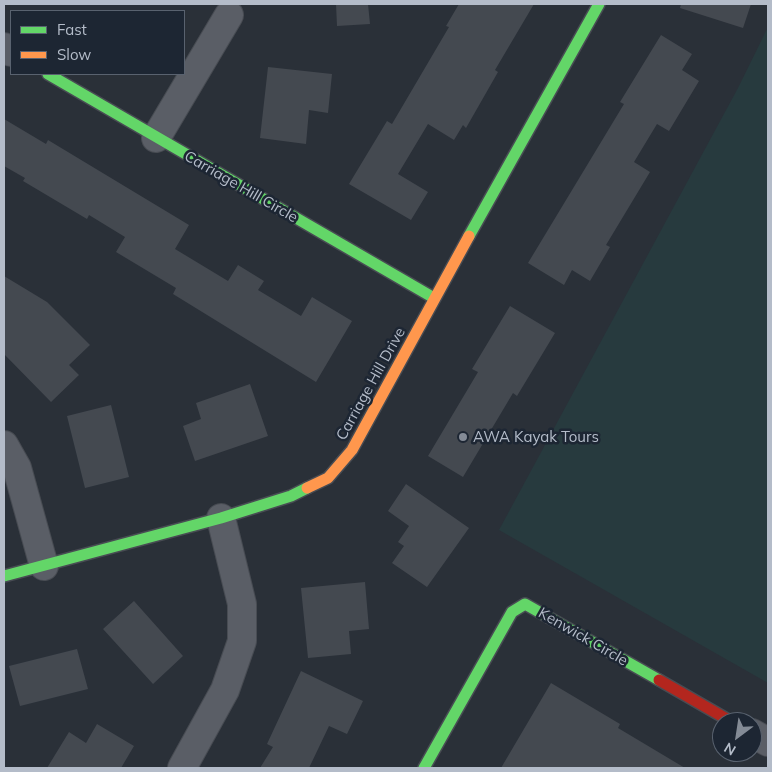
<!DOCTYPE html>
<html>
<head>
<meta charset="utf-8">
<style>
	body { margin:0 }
	#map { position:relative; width:772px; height:772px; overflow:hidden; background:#2a3038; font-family:Mulish,sans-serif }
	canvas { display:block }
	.frame { position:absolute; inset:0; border:5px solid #b4bcc9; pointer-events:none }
	.legend { position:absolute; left:10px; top:10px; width:175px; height:65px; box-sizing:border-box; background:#1d2633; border:1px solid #59626f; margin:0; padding:6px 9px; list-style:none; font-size:15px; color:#b4bcc9 }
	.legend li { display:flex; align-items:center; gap:10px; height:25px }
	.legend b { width:25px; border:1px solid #59626f }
	.north { position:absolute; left:712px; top:712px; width:50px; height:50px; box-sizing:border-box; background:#1d2633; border:1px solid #59626f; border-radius:50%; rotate:211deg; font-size:14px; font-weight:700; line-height:20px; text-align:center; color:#b4bcc9 }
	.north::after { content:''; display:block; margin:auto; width:18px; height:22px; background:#848b96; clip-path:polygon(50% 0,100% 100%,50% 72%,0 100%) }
</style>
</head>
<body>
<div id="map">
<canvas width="772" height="772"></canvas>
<div class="frame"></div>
<ul class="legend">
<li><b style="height:6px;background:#63d668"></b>Fast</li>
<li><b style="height:6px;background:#ff974d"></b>Slow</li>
</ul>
<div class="north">N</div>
</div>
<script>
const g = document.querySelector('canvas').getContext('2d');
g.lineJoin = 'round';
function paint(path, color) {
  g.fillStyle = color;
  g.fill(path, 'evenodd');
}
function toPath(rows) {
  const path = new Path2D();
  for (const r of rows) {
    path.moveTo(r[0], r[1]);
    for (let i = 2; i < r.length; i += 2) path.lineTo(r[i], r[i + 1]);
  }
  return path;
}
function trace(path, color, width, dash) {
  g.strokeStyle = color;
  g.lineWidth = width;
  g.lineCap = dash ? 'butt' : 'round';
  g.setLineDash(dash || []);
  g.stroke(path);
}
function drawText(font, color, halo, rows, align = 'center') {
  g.font = font + ' Mulish,sans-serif';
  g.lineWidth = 5;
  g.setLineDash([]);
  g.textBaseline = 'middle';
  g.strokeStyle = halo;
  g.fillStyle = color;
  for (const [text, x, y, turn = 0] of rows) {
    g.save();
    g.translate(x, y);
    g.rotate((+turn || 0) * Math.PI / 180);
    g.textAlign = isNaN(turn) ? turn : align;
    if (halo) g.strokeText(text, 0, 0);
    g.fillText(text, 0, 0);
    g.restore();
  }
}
paint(toPath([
	[768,27,768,683,499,530,738,88]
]), '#273a3e');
paint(toPath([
	[336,4,368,4,370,24,337,26],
	[459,4,534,4,495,70,498,72,466,128,463,125,454,140,428,124,398,174,428,192,411,220,349,184,387,121,392,124,449,27,446,26],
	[681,4,751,4,743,28,680,8],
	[661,35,692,54,682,70,699,81,669,131,657,124,634,162,650,172,606,245,610,247,590,281,572,270,564,285,528,263,624,104,620,102],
	[268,67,332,74,328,113,309,110,306,144,260,138],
	[4,119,46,144,48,140,189,225,175,249,228,281,238,265,264,281,258,290,301,316,312,297,352,321,316,382,173,294,176,288,116,252,125,237,89,215,87,219,23,181,25,178,4,166],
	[4,276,47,302,90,345,69,365,79,375,51,402,4,354],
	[510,306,555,333,517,396,513,393,463,477,428,456,478,372,472,369],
	[250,384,268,436,195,461,183,426,201,419,196,403],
	[111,405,129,477,85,488,67,416],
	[406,484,469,528,427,587,392,563,404,546,398,542,409,526,388,511],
	[365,582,369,629,349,631,351,654,308,658,301,588],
	[134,601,183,656,153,684,103,629],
	[77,649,88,689,20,706,9,666],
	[301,671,363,701,347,734,329,726,309,768,260,768,273,747,267,744],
	[551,683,620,724,618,728,685,768,501,768],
	[97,724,134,746,121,768,47,768,69,732,86,743]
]), '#444950');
const street = toPath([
	[4,47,11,52],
	[156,138,229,15],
	[4,445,17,468,44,566],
	[752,733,768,742],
	[182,768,225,690,242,641,242,604,221,518]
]);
const fast = toPath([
	[48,74,434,298],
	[469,236,599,4],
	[4,576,221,518,291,496,307,488],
	[424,768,512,612,525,604,659,680]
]);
const slow = toPath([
	[307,488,328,478,352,450,469,236]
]);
const jam = toPath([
	[659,680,732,722]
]);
trace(street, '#484c53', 30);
trace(fast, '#484c53', 14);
trace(slow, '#484c53', 14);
trace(jam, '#484c53', 14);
trace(street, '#5a5e66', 28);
trace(fast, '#63d668', 11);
trace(slow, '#ff974d', 11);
trace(jam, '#b3261e', 11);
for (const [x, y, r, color] of [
	[463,437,5,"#848b96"]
]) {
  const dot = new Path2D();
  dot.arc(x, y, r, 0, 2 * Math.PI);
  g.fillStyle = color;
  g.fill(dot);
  trace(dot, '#1d2633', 2);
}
drawText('15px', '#b4bcc9', '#1d2633', [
	["Carriage Hill Circle",241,187,30],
	["Carriage Hill Drive",371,384,-61],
	["Kenwick Circle",583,637,30]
]);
drawText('15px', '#b4bcc9', '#1d2633', [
	["AWA Kayak Tours",473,437]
], 'left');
</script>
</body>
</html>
